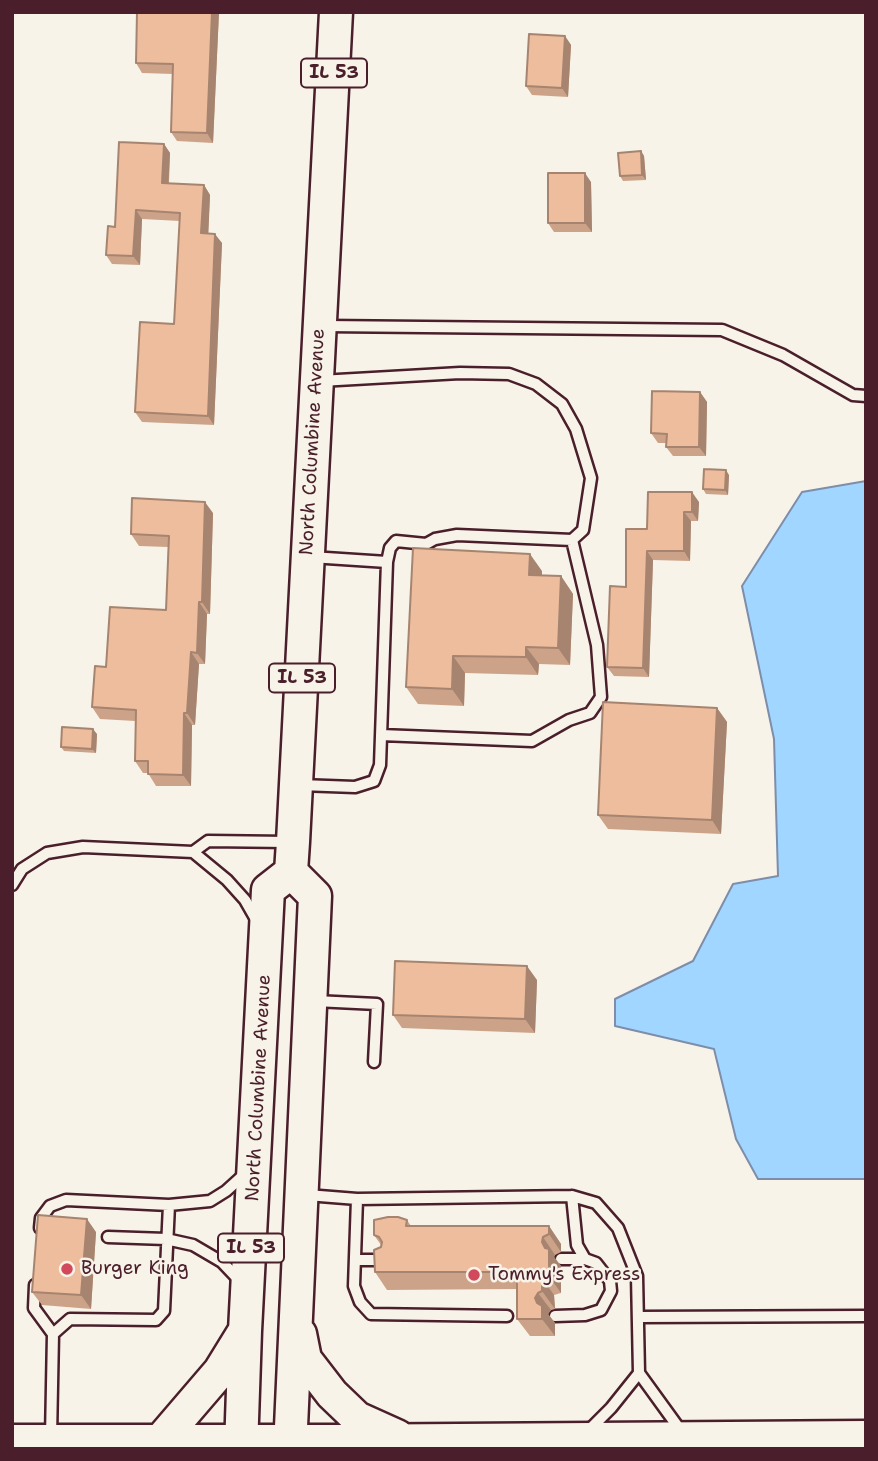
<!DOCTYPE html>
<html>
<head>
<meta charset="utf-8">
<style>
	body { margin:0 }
	#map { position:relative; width:878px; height:1461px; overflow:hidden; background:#f7f3e8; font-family:"Shantell Sans",sans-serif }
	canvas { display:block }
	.frame { position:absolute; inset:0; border:14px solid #4a1f2b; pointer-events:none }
</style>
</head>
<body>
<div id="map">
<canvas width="878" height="1461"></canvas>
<div class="frame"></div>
</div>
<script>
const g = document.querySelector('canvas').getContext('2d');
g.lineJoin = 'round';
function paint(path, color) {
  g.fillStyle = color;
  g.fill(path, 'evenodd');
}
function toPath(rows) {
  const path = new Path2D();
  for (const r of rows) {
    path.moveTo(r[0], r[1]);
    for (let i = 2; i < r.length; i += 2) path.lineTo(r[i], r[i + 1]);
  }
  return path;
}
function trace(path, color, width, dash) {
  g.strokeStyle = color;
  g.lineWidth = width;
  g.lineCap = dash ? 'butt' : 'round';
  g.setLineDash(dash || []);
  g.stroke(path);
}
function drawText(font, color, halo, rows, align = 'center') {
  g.font = font + ' "Shantell Sans",sans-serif';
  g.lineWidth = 5;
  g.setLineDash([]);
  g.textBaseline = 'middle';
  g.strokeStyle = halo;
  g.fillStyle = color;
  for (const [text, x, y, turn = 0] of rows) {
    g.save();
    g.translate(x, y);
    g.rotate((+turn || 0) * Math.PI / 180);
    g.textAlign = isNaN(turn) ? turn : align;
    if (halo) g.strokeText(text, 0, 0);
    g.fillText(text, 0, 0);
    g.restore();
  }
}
const water = toPath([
	[866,481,866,1179,758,1179,736,1139,714,1049,615,1026,615,999,693,961,733,884,778,876,774,739,742,586,802,492,866,481]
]);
paint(water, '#a0d6ff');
trace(water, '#7e8daa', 2);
const lane = toPath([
	[325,326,722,330,783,355,853,395,866,396],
	[311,557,387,562],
	[381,735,532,741,569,720,590,713,601,697,597,645,572,540],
	[300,785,355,787,374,781,380,765,387,562,390,548,396,541,426,544,435,539,457,535,572,540,583,530,591,478,576,429,562,404,536,384,509,374,460,373,320,381],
	[193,852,208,841,288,842],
	[12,885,22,869,47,853,83,847,193,852,227,880,245,900,257,921],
	[315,1001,377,1004,374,1062],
	[307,1195,357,1199,572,1196,596,1203,618,1228,637,1276,639,1373],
	[572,1196,577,1245,585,1259],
	[357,1199,354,1286,360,1302,371,1314,507,1316],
	[40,1228,41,1218,50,1206,66,1200,169,1205,210,1201,226,1191,247,1172],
	[108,1237,166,1239,193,1245,222,1262,241,1282],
	[355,1260,386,1260],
	[35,1285,34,1308,53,1334],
	[555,1316,585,1315,601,1310,611,1291,610,1281,596,1263,585,1259,561,1259],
	[639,1317,866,1316],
	[588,1431,611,1408,639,1373,681,1431],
	[51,1437,53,1334,70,1319,156,1320,164,1311,169,1205]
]);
const primary = toPath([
	[300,1334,305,1359,332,1394,357,1418,397,1436],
	[12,1441,323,1441,866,1437],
	[160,1441,220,1371,244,1332],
	[241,1449,245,1331,268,890,291,872,293,842,336,12],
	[290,1449,315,896,291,872]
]);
trace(lane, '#4a1f2b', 15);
trace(primary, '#4a1f2b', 37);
trace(lane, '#f7f3e8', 10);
trace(primary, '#f7f3e8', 32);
paint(toPath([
	[219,12,213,143,177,141,171,132,173,74,142,73,136,63],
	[565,36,571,45,568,97,532,95,526,86],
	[164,144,170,153,169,184,204,185,210,195,208,233,222,243,214,425,142,422,135,412,174,324,180,221,142,219,140,265,112,264,106,255],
	[641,151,644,156,646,180,623,181,620,176],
	[591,182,592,232,554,232,548,223],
	[700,392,707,402,706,456,673,456,666,447,667,443,658,443,651,433],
	[729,475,728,495,706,494,703,489],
	[699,502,698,521,691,521,690,561,653,560,649,677,614,676,607,667,626,587,647,529],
	[213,513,210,614,207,614,205,664,199,664,195,725,192,725,191,786,156,786,148,773,143,773,135,761,135,721,100,719,92,707,166,610,168,547,139,546,131,534],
	[542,571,542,576,561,576,573,594,570,665,539,664,538,675,465,673,464,706,418,704,406,687],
	[717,708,727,722,721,834,608,829,598,815],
	[97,734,96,753,64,751,61,747],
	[537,980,535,1033,402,1028,393,1015],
	[407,1220,411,1226,549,1226,561,1244,561,1252,555,1255,554,1257,561,1266,561,1293,554,1295,555,1309,551,1310,548,1314,555,1323,555,1336,530,1336,517,1319,517,1289,387,1290,375,1272,381,1245,374,1235],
	[96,1232,91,1309,42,1305,32,1292]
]), '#cca388');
paint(toPath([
	[212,12,219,12,213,143,207,133],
	[565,36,571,45,568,97,562,88],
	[164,144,170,153,168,192,162,183],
	[641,151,644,156,646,180,642,175],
	[585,173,591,182,592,232,585,223],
	[204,185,210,195,208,242,201,233],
	[136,210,142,219,140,265,133,256],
	[215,234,222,243,214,425,208,416],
	[700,392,707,402,706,456,699,447],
	[726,470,729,475,728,495,725,490],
	[692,492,699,502,698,521,692,512],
	[205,502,213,513,210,614,202,602],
	[684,512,691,521,690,561,684,551],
	[647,551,653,560,649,677,643,668],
	[530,554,542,571,541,592,529,575],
	[561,576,573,594,570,665,558,648],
	[199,602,207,614,205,664,197,653],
	[526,647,539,664,538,675,526,657],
	[191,652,199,664,195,725,187,713],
	[453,656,465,673,464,706,452,689],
	[717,708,727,722,721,834,712,820],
	[184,713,192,725,191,786,183,775],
	[93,729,97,734,96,753,92,749],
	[527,966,537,980,535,1033,525,1019],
	[87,1219,96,1232,91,1309,81,1295],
	[549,1226,561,1244,561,1252,549,1234],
	[543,1237,555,1255,554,1257,561,1266,561,1293,549,1276,542,1242],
	[542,1278,554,1295,555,1309,542,1291],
	[538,1293,551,1310,548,1314,555,1323,555,1336,542,1319,535,1298]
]), '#a6846f');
const building = toPath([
	[137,12,212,12,207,133,171,132,173,64,136,63,137,12],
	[529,34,565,36,562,88,526,86,529,34],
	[119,142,164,144,162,183,204,185,201,233,215,234,208,416,135,412,140,322,174,324,180,213,136,210,133,256,106,255,108,226,115,227,119,142],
	[641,151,642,175,620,176,618,153,641,151],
	[548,173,585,173,585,223,548,223,548,173],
	[652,391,700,392,699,447,666,447,667,434,651,433,652,391],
	[704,469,726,470,725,490,703,489,704,469],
	[648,492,692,492,692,512,684,512,684,551,647,551,643,668,607,667,610,586,626,587,626,529,647,529,648,492],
	[132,498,205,502,202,602,199,602,197,653,191,652,187,713,184,713,183,775,148,774,148,761,135,761,136,710,92,707,95,666,106,667,110,607,166,610,169,536,131,534,132,498],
	[413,548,530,554,529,575,561,576,558,648,526,647,526,657,453,656,452,689,406,687,413,548],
	[603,702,717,708,712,820,598,815,603,702],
	[62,727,93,729,92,749,61,747,62,727],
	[395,961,527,966,525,1019,393,1015,395,961],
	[38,1215,87,1219,81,1295,32,1292,38,1215],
	[388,1217,398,1217,407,1220,406,1226,549,1226,549,1234,543,1237,542,1242,545,1248,549,1249,549,1276,542,1278,542,1291,538,1293,535,1298,537,1303,542,1306,542,1319,517,1319,517,1278,510,1277,510,1272,375,1272,374,1250,381,1247,382,1242,379,1237,374,1235,374,1220,388,1217]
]);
paint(building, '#edbd9e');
trace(building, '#a6846f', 2);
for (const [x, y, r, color] of [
	[67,1269,7,"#d1495b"],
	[474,1275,7,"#d1495b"]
]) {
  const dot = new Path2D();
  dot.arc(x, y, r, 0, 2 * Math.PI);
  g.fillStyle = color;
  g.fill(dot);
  trace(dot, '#f7f3e8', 2.5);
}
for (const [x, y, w] of [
	[334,73,66],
	[302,678,66],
	[251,1248,66]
]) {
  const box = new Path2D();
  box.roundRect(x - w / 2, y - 14.5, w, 29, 5);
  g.fillStyle = '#f7f3e8';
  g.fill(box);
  trace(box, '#4a1f2b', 2);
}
drawText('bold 18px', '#4a1f2b', null, [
	["IL 53",334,73],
	["IL 53",302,678],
	["IL 53",251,1248]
]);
drawText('19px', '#4a1f2b', '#f7f3e8', [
	["North Columbine Avenue",313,442,-87],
	["North Columbine Avenue",259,1088,-87]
]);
drawText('19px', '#4a1f2b', '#f7f3e8', [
	["Burger King",81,1269],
	["Tommy's Express",488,1275]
], 'left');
</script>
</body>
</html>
